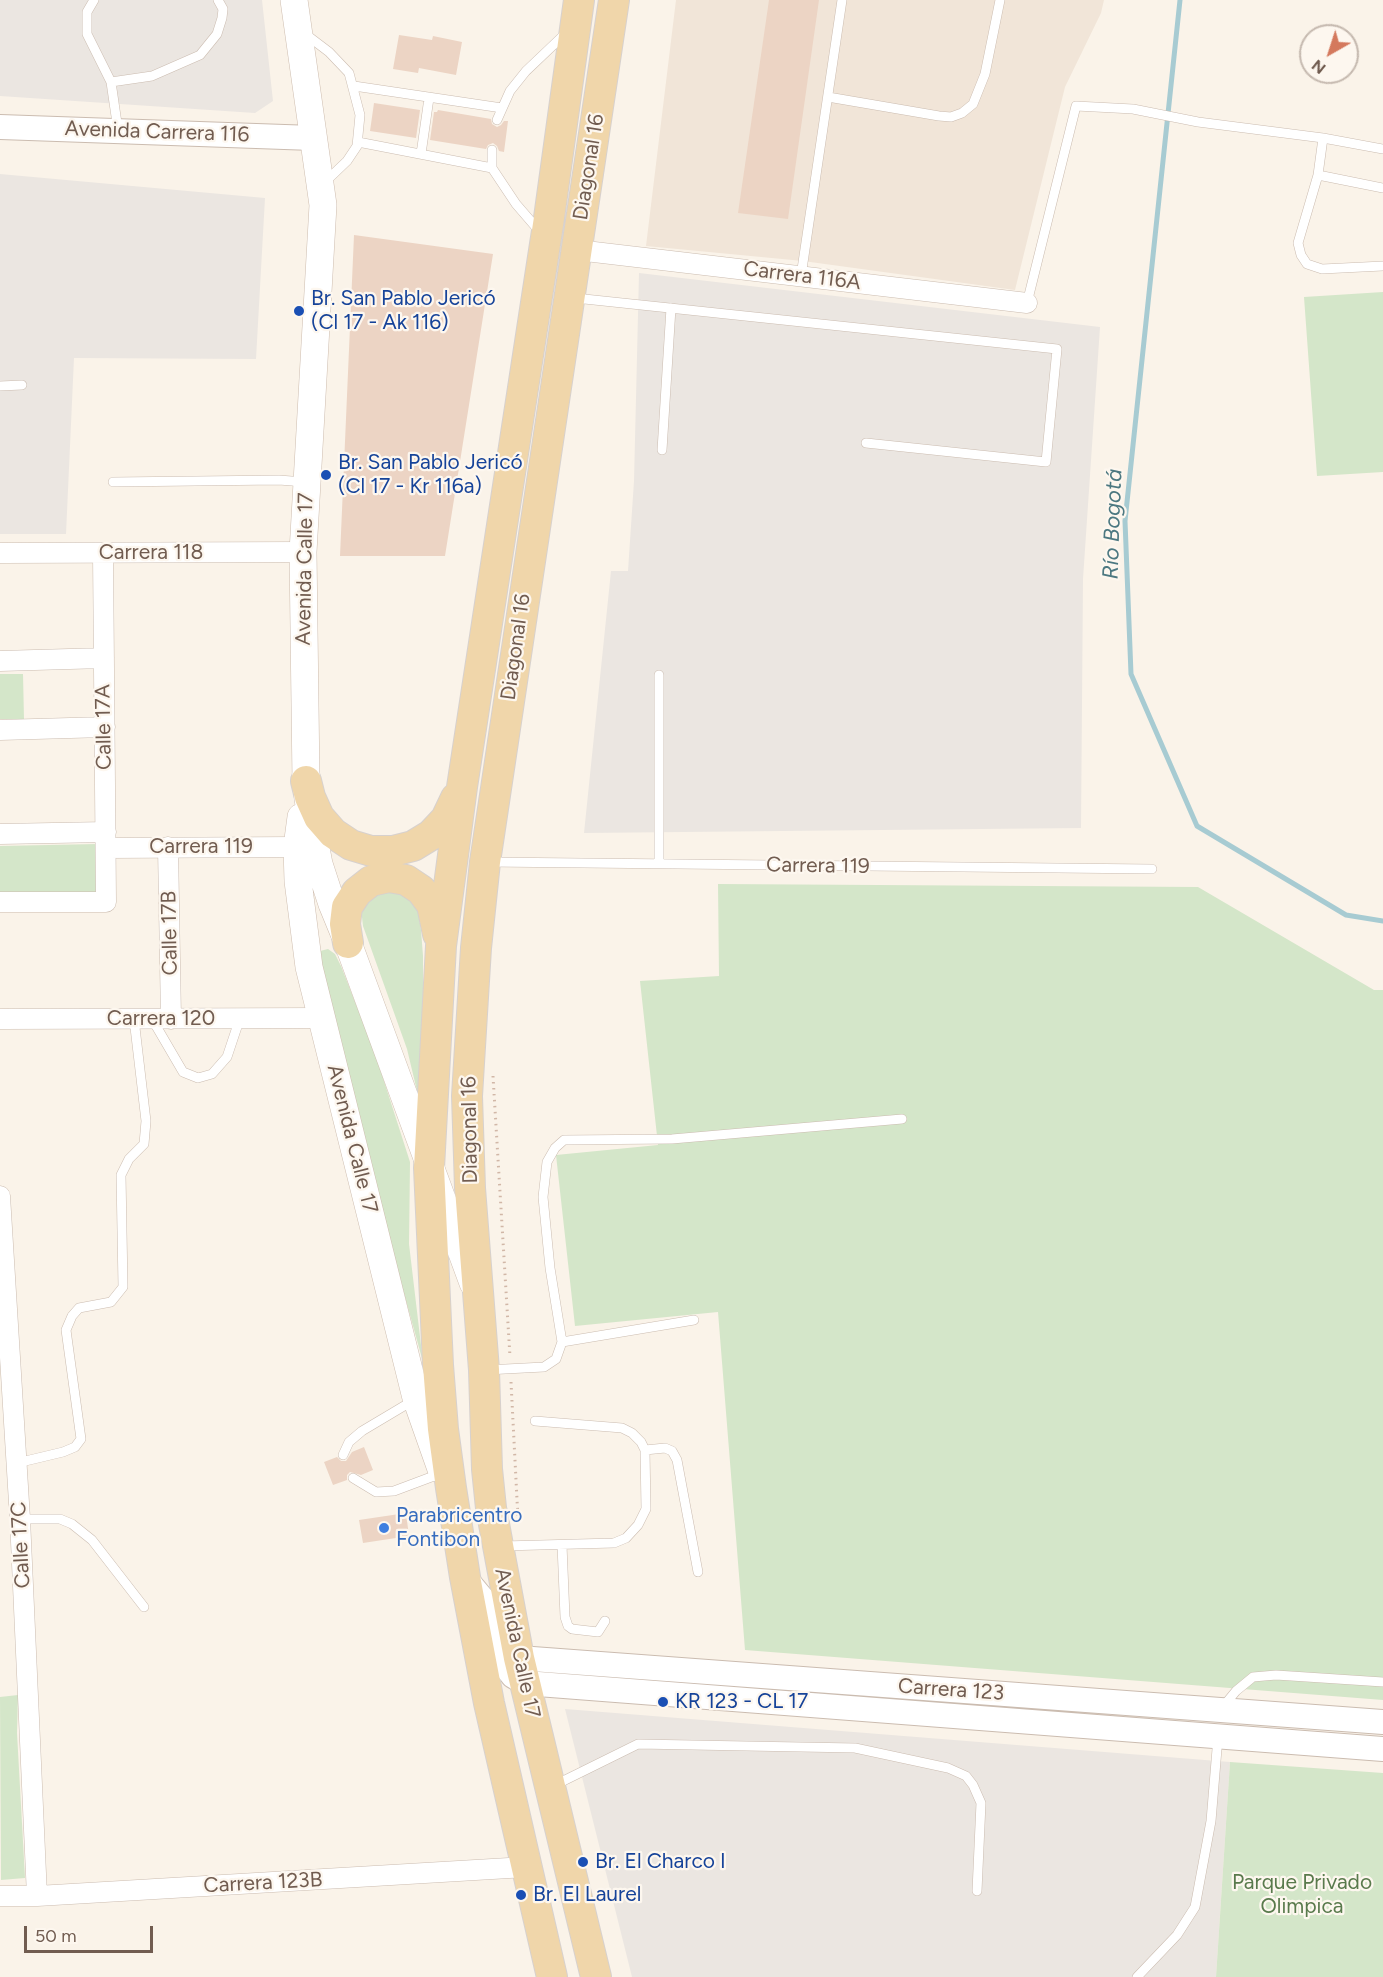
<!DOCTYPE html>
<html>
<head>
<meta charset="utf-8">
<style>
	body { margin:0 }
	#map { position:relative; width:1383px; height:1977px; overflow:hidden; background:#faf3e9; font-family:Figtree,sans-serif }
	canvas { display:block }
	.north { position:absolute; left:1299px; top:24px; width:60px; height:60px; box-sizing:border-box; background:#fdf7ef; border:2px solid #c5b9af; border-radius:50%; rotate:219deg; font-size:16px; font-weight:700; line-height:24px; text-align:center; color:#715c50 }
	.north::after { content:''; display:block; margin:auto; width:21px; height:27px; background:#d4795d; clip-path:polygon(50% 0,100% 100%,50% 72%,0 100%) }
	.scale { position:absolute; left:24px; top:1926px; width:129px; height:27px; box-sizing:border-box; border:3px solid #715c50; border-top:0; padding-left:8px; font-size:18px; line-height:21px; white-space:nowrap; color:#715c50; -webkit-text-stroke:4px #fdf7ef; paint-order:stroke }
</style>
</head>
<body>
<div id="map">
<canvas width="1383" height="1977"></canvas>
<div class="north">N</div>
<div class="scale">50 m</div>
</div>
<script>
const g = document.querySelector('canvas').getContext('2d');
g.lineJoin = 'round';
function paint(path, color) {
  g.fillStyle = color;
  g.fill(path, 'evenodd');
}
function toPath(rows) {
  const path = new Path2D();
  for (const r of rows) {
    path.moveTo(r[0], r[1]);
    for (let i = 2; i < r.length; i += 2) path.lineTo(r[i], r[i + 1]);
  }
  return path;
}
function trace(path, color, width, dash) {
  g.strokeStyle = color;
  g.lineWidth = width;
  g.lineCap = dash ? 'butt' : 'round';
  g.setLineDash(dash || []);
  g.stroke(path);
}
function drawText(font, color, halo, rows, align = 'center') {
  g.font = font + ' Figtree,sans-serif';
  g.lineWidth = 4.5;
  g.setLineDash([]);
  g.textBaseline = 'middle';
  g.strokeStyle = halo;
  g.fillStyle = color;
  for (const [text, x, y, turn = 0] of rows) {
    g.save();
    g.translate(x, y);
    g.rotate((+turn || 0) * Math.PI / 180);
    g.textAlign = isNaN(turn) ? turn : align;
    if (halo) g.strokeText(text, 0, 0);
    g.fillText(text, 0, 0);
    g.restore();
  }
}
paint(toPath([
	[676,0,1104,0,1101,13,1065,87,1015,290,803,261,646,246]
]), '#f1e5d8');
paint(toPath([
	[0,0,262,0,273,101,255,113,0,96],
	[0,174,265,198,256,359,74,358,66,534,0,534],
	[639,273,1100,327,1083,579,1081,828,584,833,611,571,628,571,634,481],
	[565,1709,1230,1762,1216,1977,632,1977]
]), '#ebe6e1');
paint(toPath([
	[1383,292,1383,472,1317,476,1304,297],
	[0,674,23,674,24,719,0,719],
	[98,844,100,896,0,895,0,846],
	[718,884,1198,887,1374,990,1383,990,1383,1700,745,1650,718,1312,575,1326,556,1155,658,1145,640,981,719,976],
	[372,889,407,893,418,911,421,930,423,956,423,1116,407,1049,363,926,361,909],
	[328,949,335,954,341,966,375,1053,410,1162,409,1244,423,1362,354,1113,319,961,320,951],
	[18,1695,17,1733,25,1878,1,1880,0,1697],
	[1230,1762,1383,1773,1383,1977,1216,1977]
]), '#d4e6c9');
trace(toPath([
	[1180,0,1125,521,1131,674,1197,826,1346,915,1383,921]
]), '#a7cbd2', 5);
paint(toPath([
	[769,0,819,0,788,219,738,213],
	[399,35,432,40,433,36,462,42,456,75,419,68,418,73,393,69],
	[374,103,420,110,416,138,370,131],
	[438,110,491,119,492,124,497,127,501,125,504,121,508,121,504,152,499,151,497,146,493,143,488,145,486,149,430,140,434,112,437,112],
	[354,235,493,254,445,556,340,556],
	[364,1447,373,1470,361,1475,350,1472,347,1475,347,1480,333,1485,324,1462,337,1457,341,1461,346,1461,352,1452],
	[406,1513,409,1536,363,1543,359,1520]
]), '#ecd4c4');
const service = toPath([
	[94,0,87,12,87,34,111,82,118,130],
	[304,33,329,52,349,73,360,115,357,146,347,161,325,182],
	[111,82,152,76,200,55,217,34,222,18,223,9,218,0],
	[354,86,502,108],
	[828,97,939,116,951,117,962,113,973,104,985,74,1000,0],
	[497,120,510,91,526,71,566,33],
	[1323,138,1318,175,1383,188],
	[358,142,492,168],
	[492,150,492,168,516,204,541,233],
	[421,154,429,98],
	[1318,175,1298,243,1301,255,1307,264,1322,269,1383,266],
	[801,276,842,0],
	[575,298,1057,349,1046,462,866,443],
	[1027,303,1076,106,1133,109,1198,122,1323,138,1383,149],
	[0,386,22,385],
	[662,450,671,308],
	[113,482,279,480,304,482],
	[488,862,1152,869],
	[659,864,659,675],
	[152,1019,183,1072,198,1078,212,1074,227,1057,240,1018],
	[562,1342,694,1320],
	[486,1370,544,1367,556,1359,562,1342,550,1268,543,1197,547,1162,555,1148,564,1140,672,1139,902,1119],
	[645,1450,665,1448,672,1451,677,1460,698,1572],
	[343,1455,349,1442,362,1431,414,1400],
	[17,1463,63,1452,75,1447,81,1439,66,1330,72,1316,79,1308,111,1302,123,1287,121,1175,129,1159,144,1144,146,1121,134,1019],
	[353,1478,376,1492,394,1491,442,1473],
	[20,1519,60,1519,72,1524,92,1540,144,1607],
	[562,1545,565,1617,568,1626,572,1629,598,1632,605,1621],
	[503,1546,614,1543,626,1538,638,1525,646,1509,645,1450,641,1442,632,1433,622,1428,535,1421],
	[1222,1708,1236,1691,1253,1677,1276,1675,1383,1682],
	[555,1785,638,1744,855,1748,948,1768,966,1776,973,1785,981,1803,977,1891],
	[1137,1977,1177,1935,1195,1907,1211,1821,1218,1737]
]);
const minor = toPath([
	[577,250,1027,303],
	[0,553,303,552],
	[0,661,104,658],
	[0,730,105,727],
	[0,834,106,832],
	[168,847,171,1019],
	[106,848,297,847],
	[0,902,106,902,103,553],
	[0,1019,322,1018],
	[0,1196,20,1519,37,1896],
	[0,1896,37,1896,526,1867]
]);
const tertiary = toPath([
	[0,127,313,138],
	[465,1578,490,1608,499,1658,513,1676,525,1683,1383,1749],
	[519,1658,1383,1722]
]);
const secondary = toPath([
	[294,0,323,205,303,552,306,781,311,822,319,864,332,904,348,943,473,1283],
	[301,817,297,847,298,881,309,967,416,1398,441,1469]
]);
const primary = toPath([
	[306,781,310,797,319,817,333,833,351,845,371,851,393,851,413,846,431,835,446,819,456,798],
	[348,943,345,924,347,907,357,892,371,881,389,877,406,880,421,890,432,905,438,934],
	[552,1977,489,1703,465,1577,451,1488,443,1429,438,1365,429,1168,441,946,462,787,549,218,579,0],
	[596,1977,519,1658,491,1508,487,1469,484,1370,470,1188,467,1096,476,948,485,862,614,0]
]);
trace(service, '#cbbcb0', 10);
trace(minor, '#cbbcb0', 21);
trace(tertiary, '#cbbcb0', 26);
trace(secondary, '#cdbcae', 28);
trace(primary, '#d7d1ce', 32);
trace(toPath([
	[493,1076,510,1357],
	[511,1382,518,1519]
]), '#d1b7a7', 3, [1.5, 4.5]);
trace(service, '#fff', 9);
trace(minor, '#fff', 20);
trace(tertiary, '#fff', 24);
trace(secondary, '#fff', 27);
trace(primary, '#f0d6aa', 30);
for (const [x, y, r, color] of [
	[299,311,6,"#1a4fb4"],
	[326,475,6,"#1a4fb4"],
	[384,1528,6,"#3f7fe0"],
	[663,1702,6,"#1a4fb4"],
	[583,1862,6,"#1a4fb4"],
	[521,1895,6,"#1a4fb4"]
]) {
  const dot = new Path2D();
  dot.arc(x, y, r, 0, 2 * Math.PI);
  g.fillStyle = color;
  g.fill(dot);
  trace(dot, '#fdf7ef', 2);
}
drawText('21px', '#715c50', '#fdf7ef', [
	["Avenida Carrera 116",157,132,2],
	["Diagonal 16",589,167,-81],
	["Carrera 116A",802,276,7],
	["Carrera 118",151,553],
	["Avenida Calle 17",305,569,-89],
	["Diagonal 16",516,647,-82],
	["Calle 17A",104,727,-91],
	["Carrera 119",201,847],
	["Carrera 119",818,866,1],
	["Calle 17B",170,933,-91],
	["Carrera 120",161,1019],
	["Diagonal 16",470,1130,-91],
	["Avenida Calle 17",352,1139,76],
	["Calle 17C",21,1545,-93],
	["Avenida Calle 17",517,1643,78],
	["Carrera 123",951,1690,4],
	["Carrera 123B",263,1883,-3]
]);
drawText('21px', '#164399', '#fdf7ef', [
	["Br. San Pablo Jericó",311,299],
	["(Cl 17 - Ak 116)",311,323],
	["Br. San Pablo Jericó",338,463],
	["(Cl 17 - Kr 116a)",338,487],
	["KR 123 - CL 17",675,1702],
	["Br. El Charco I",595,1862],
	["Br. El Laurel",533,1895]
], 'left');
drawText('21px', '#366cbe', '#fdf7ef', [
	["Parabricentro",396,1516],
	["Fontibon",396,1540]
], 'left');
drawText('21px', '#597a4c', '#fdf7ef', [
	["Parque Privado",1302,1883],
	["Olimpica",1302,1907]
]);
drawText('italic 22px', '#4c7881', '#fdf7ef', [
	["Río Bogotá",1113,524,-88]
]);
</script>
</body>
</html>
